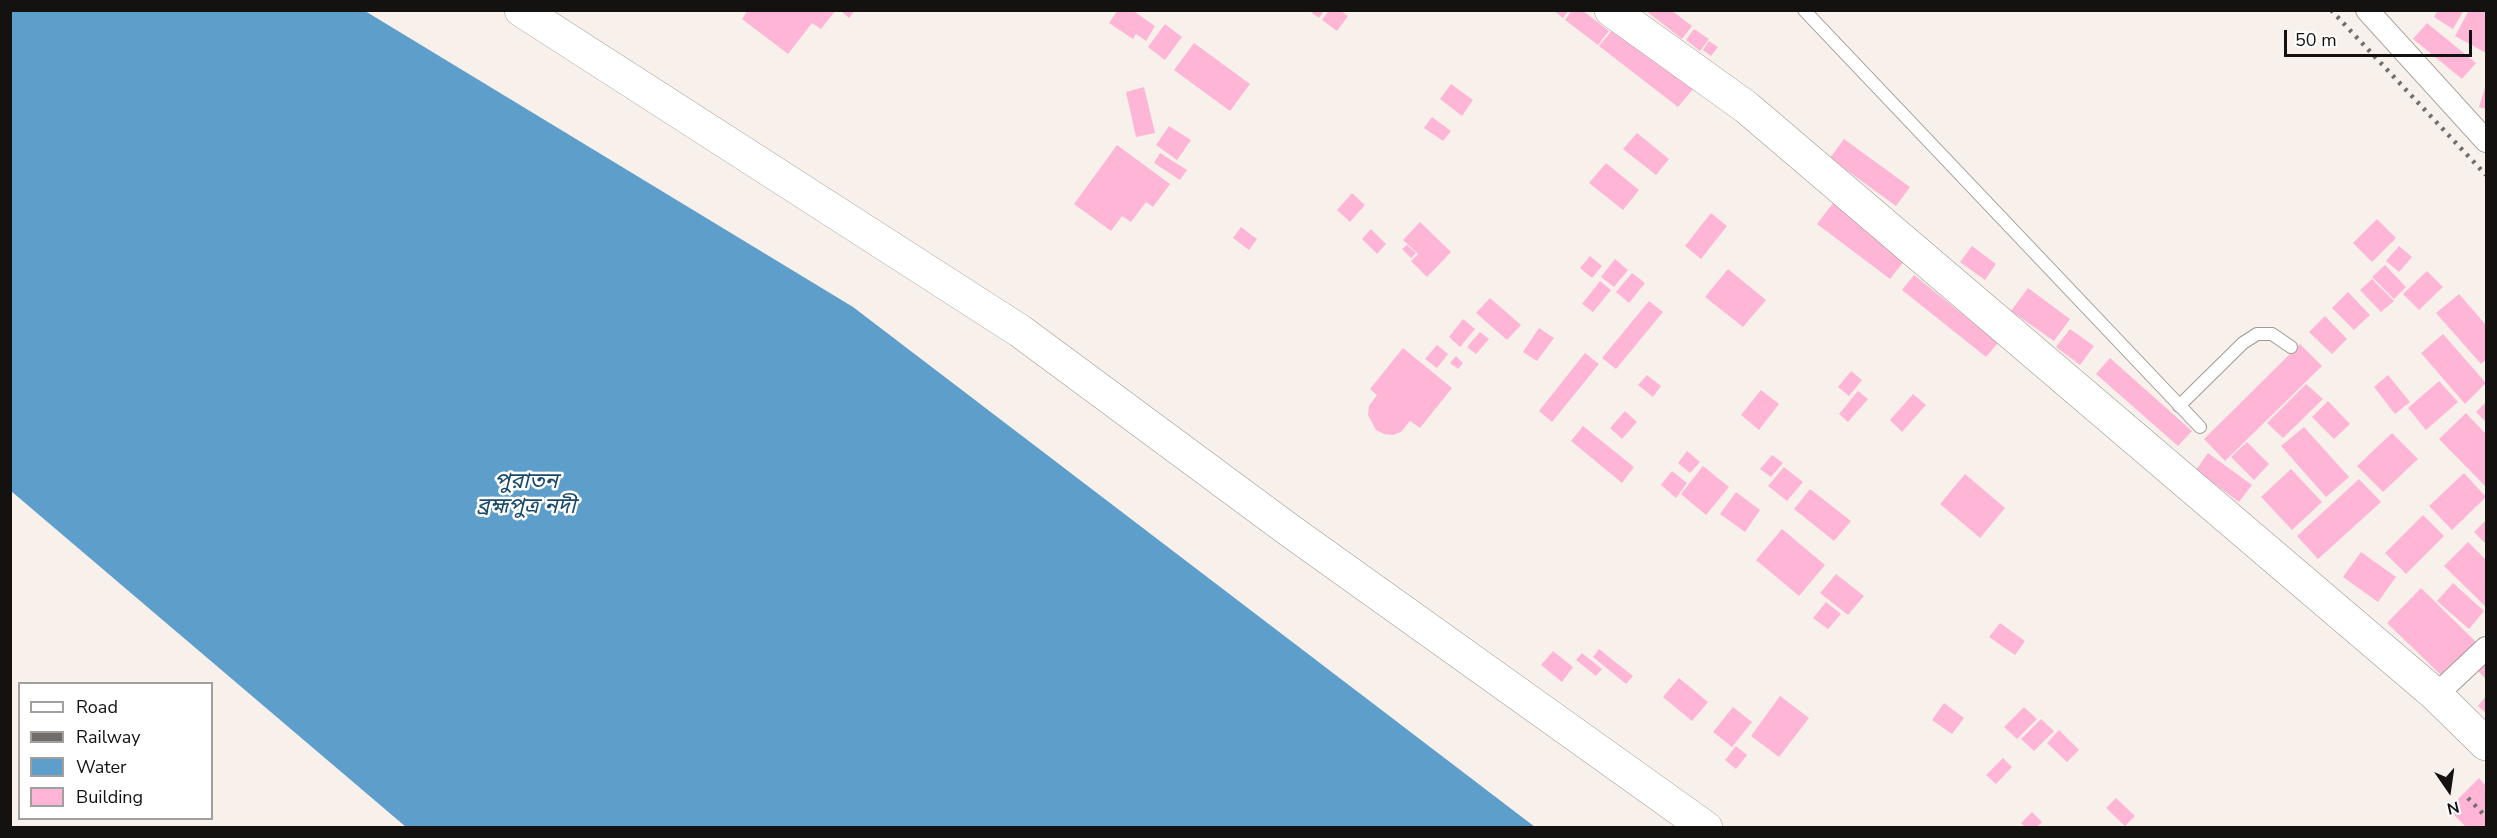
<!DOCTYPE html>
<html>
<head>
<meta charset="utf-8">
<style>
	body { margin:0 }
	#map { position:relative; width:2497px; height:838px; overflow:hidden; background:#f7f0eb; font-family:"Nunito Sans",sans-serif }
	canvas { display:block }
	.frame { position:absolute; inset:0; border:12px solid #141210; pointer-events:none }
	.legend { position:absolute; left:18px; top:682px; width:195px; height:138px; box-sizing:border-box; background:#fff; border:2px solid #a1a09f; margin:0; padding:8px 10px; list-style:none; font-size:18px; color:#141210 }
	.legend li { display:flex; align-items:center; gap:12px; height:30px }
	.legend b { width:30px; border:2px solid #a1a09f }
	.north { position:absolute; left:2419px; top:760px; width:60px; height:60px; -webkit-text-stroke:4px #fff; paint-order:stroke; rotate:167deg; font-size:16px; font-weight:700; line-height:24px; text-align:center; color:#141210 }
	.north::after { content:''; display:block; margin:auto; width:21px; height:27px; background:#141210; clip-path:polygon(50% 0,100% 100%,50% 72%,0 100%) }
	.scale { position:absolute; left:2284px; top:30px; width:188px; height:27px; box-sizing:border-box; border:3px solid #141210; border-top:0; padding-left:8px; font-size:18px; line-height:21px; white-space:nowrap; color:#141210; -webkit-text-stroke:4px #fff; paint-order:stroke }
</style>
</head>
<body>
<div id="map">
<canvas width="2497" height="838"></canvas>
<div class="frame"></div>
<ul class="legend">
<li><b style="height:8px;background:#fff"></b>Road</li>
<li><b style="height:8px;background:#716d6a"></b>Railway</li>
<li><b style="height:16px;background:#5e9ecb"></b>Water</li>
<li><b style="height:16px;background:#ffb6d6"></b>Building</li>
</ul>
<div class="north">N</div>
<div class="scale">50 m</div>
</div>
<script>
const g = document.querySelector('canvas').getContext('2d');
g.lineJoin = 'round';
function paint(path, color) {
  g.fillStyle = color;
  g.fill(path, 'evenodd');
}
function toPath(rows) {
  const path = new Path2D();
  for (const r of rows) {
    path.moveTo(r[0], r[1]);
    for (let i = 2; i < r.length; i += 2) path.lineTo(r[i], r[i + 1]);
  }
  return path;
}
function trace(path, color, width, dash) {
  g.strokeStyle = color;
  g.lineWidth = width;
  g.lineCap = dash ? 'butt' : 'round';
  g.setLineDash(dash || []);
  g.stroke(path);
}
function drawText(font, color, halo, rows, align = 'center') {
  g.font = font + ' "Nunito Sans","Noto Sans Bengali",sans-serif';
  g.lineWidth = 5;
  g.setLineDash([]);
  g.textBaseline = 'middle';
  g.strokeStyle = halo;
  g.fillStyle = color;
  for (const [text, x, y, turn = 0] of rows) {
    g.save();
    g.translate(x, y);
    g.rotate((+turn || 0) * Math.PI / 180);
    g.textAlign = isNaN(turn) ? turn : align;
    if (halo) g.strokeText(text, 0, 0);
    g.fillText(text, 0, 0);
    g.restore();
  }
}
paint(toPath([
	[11,10,365,11,853,307,1535,827,406,827,11,491]
]), '#5e9ecb');
paint(toPath([
	[748,10,836,10,821,29,812,23,788,54,742,19],
	[840,10,855,10,849,18],
	[1118,10,1132,10,1155,26,1146,41,1136,34,1133,39,1109,23],
	[1314,10,1325,10,1319,18,1312,13],
	[1329,10,1340,10,1348,16,1337,31,1322,20],
	[1553,10,1569,10,1563,18],
	[1572,10,1582,10,1609,31,1598,45,1565,20],
	[1645,10,1671,10,1692,26,1682,39],
	[2438,10,2464,10,2453,29,2434,17],
	[2469,10,2486,10,2486,53,2455,36],
	[2427,23,2476,63,2462,79,2413,39],
	[1165,24,1182,37,1165,60,1148,47],
	[1614,28,1693,89,1678,107,1599,46],
	[1694,29,1709,39,1700,51,1686,40],
	[1709,41,1718,47,1711,56,1703,50],
	[1194,43,1250,84,1230,111,1174,70],
	[1451,84,1473,100,1462,116,1440,99],
	[2486,84,2486,109,2479,107],
	[1144,87,1155,133,1136,137,1126,92],
	[1432,117,1451,131,1443,141,1424,128],
	[1169,126,1191,140,1177,160,1156,145],
	[1637,133,1669,159,1656,175,1623,149],
	[1844,139,1910,187,1896,206,1830,158],
	[1117,145,1170,184,1153,207,1146,202,1131,222,1122,216,1111,231,1074,204],
	[1160,153,1187,170,1180,180,1154,163],
	[1606,163,1639,190,1623,210,1589,183],
	[1352,193,1365,205,1350,222,1337,210],
	[1833,203,1906,259,1890,279,1817,224],
	[1711,213,1727,226,1701,259,1685,246],
	[2377,219,2396,238,2372,262,2353,243],
	[1420,222,1451,252,1427,277,1411,261,1418,254,1403,240],
	[1241,227,1257,239,1249,250,1233,238],
	[1371,229,1386,244,1377,254,1362,239],
	[1407,245,1416,253,1411,258,1402,249],
	[1972,246,1996,264,1985,280,1960,262],
	[2399,246,2412,257,2399,272,2386,261],
	[1590,256,1602,266,1592,278,1580,268],
	[1615,259,1628,270,1614,287,1601,277],
	[2385,265,2406,287,2394,299,2372,277],
	[1728,269,1766,300,1743,327,1705,297],
	[2427,271,2443,287,2419,310,2403,294],
	[1632,273,1645,283,1629,303,1616,292],
	[1914,275,1998,343,1986,357,1902,290],
	[2372,279,2394,301,2381,312,2360,290],
	[1600,281,1611,290,1593,312,1582,304],
	[2028,288,2070,319,2054,341,2011,311],
	[2348,292,2370,315,2354,330,2332,308],
	[2459,294,2486,325,2486,360,2481,364,2436,313],
	[1490,298,1521,325,1507,340,1476,313],
	[1649,301,1663,312,1616,369,1602,358],
	[2325,316,2347,339,2332,354,2309,332],
	[1463,319,1475,329,1460,347,1449,337],
	[1539,328,1554,338,1537,361,1523,352],
	[2070,329,2094,346,2080,365,2056,347],
	[1480,332,1489,339,1476,354,1467,347],
	[2443,334,2486,383,2465,404,2421,353],
	[2300,344,2322,366,2225,461,2204,439],
	[1437,345,1448,354,1437,368,1425,359],
	[1403,348,1452,388,1420,428,1410,421,1401,432,1393,435,1384,434,1376,430,1368,415,1369,406,1377,395,1370,389],
	[1585,353,1599,364,1552,422,1539,411],
	[1456,356,1463,363,1458,369,1450,363],
	[2110,358,2192,431,2178,446,2096,374],
	[1851,371,1862,380,1849,396,1838,387],
	[1647,375,1661,386,1653,397,1638,385],
	[2388,375,2410,402,2395,414,2374,387],
	[2439,381,2458,402,2426,430,2408,408],
	[2306,384,2323,399,2283,438,2267,423],
	[1761,390,1779,404,1759,430,1741,415],
	[1858,391,1868,399,1848,422,1839,414],
	[1913,394,1926,405,1902,432,1890,420],
	[2328,401,2350,424,2334,439,2312,417],
	[2486,402,2486,422,2476,412],
	[1625,411,1637,422,1622,439,1610,428],
	[2466,413,2486,434,2486,487,2439,439],
	[1583,426,1634,467,1622,483,1571,441],
	[2304,427,2349,477,2326,497,2281,446],
	[2392,433,2418,459,2383,492,2357,466],
	[2247,442,2269,464,2254,480,2231,457],
	[1687,451,1700,462,1690,473,1678,463],
	[2208,453,2252,485,2239,502,2196,470],
	[1772,455,1783,463,1771,477,1760,469],
	[1703,466,1729,487,1706,515,1681,494],
	[1784,467,1803,482,1787,501,1768,486],
	[2291,469,2322,502,2292,530,2261,497],
	[1672,471,1687,483,1676,498,1661,485],
	[2464,473,2486,497,2452,530,2429,506],
	[1965,474,2005,508,1980,538,1940,504],
	[2359,479,2381,502,2318,559,2297,536],
	[1810,489,1851,521,1834,541,1794,509],
	[1736,492,1760,510,1745,532,1720,514],
	[2423,515,2444,536,2406,574,2385,553],
	[2486,520,2486,544,2474,532],
	[1782,529,1825,565,1799,596,1756,560],
	[2468,542,2486,560,2486,607,2444,566],
	[2361,552,2396,577,2378,602,2343,577],
	[1836,574,1864,596,1848,615,1820,593],
	[2453,583,2484,611,2469,629,2437,601],
	[2421,588,2478,644,2444,678,2387,623],
	[1826,602,1841,614,1828,629,1813,618],
	[2000,623,2025,641,2015,655,1989,637],
	[1599,649,1633,676,1626,684,1593,657],
	[1553,651,1573,667,1562,682,1541,665],
	[1582,653,1602,669,1596,676,1576,660],
	[2486,659,2486,679,2476,669],
	[1679,678,1708,702,1692,721,1663,697],
	[1780,696,1809,718,1779,757,1751,736],
	[2486,696,2486,713,2478,706],
	[1944,703,1964,718,1952,734,1932,720],
	[1733,707,1752,722,1732,747,1713,732],
	[2024,707,2037,719,2017,739,2004,727],
	[2041,719,2054,731,2034,751,2021,739],
	[2059,730,2079,750,2067,762,2047,743],
	[1736,746,1747,755,1736,769,1725,760],
	[2003,758,2012,767,1996,784,1986,775],
	[2479,778,2486,786,2486,828,2467,828,2448,809],
	[2116,798,2135,816,2125,826,2106,808],
	[2032,812,2042,822,2036,828,2026,828,2021,823]
]), '#ffb6d6');
const lane = toPath([
	[1804,10,2200,427],
	[2179,406,2243,343,2257,334,2272,334,2291,347]
]);
const street = toPath([
	[2367,10,2486,141],
	[2436,695,2486,648]
]);
const secondary = toPath([
	[521,10,1020,331,1289,530,1706,828],
	[1611,10,1746,107,2436,695,2486,744]
]);
trace(lane, '#a09995', 14);
trace(street, '#a09995', 24);
trace(secondary, '#a09995', 34);
trace(lane, '#fff', 12);
trace(street, '#fff', 22);
trace(secondary, '#fff', 33);
trace(toPath([
	[2331,10,2486,175],
	[2468,798,2486,817]
]), '#716d6a', 4.5, [3, 6]);
drawText('italic 22px', '#184969', '#fff', [
	["পুরাতন",526,483],
	["ব্রহ্মপুত্র নদী",526,508]
]);
</script>
</body>
</html>
